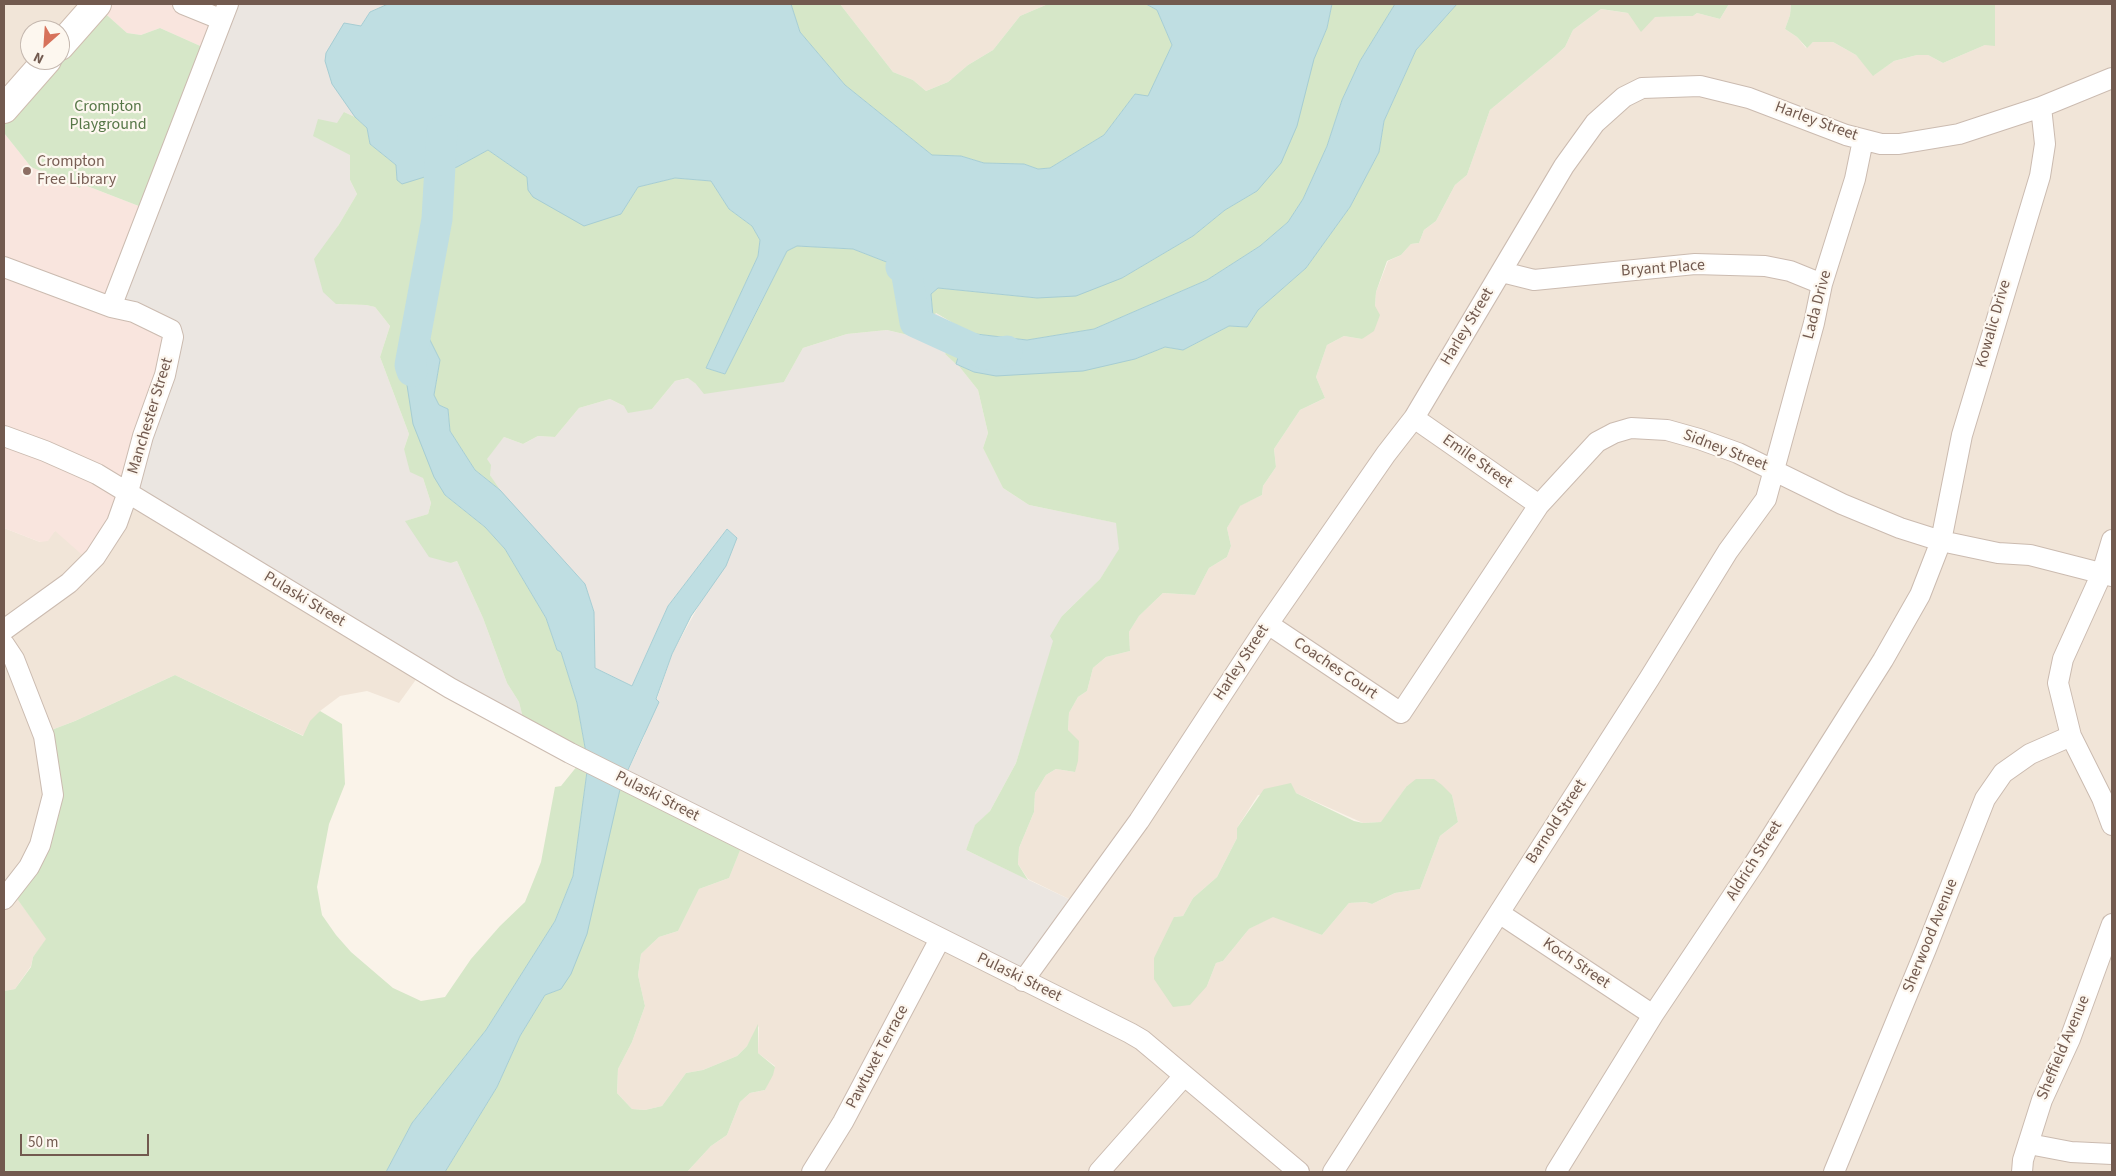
<!DOCTYPE html>
<html>
<head>
<meta charset="utf-8">
<style>
	body { margin:0 }
	#map { position:relative; width:2116px; height:1176px; overflow:hidden; background:#faf3e9; font-family:"Source Sans 3",sans-serif }
	canvas { display:block }
	.frame { position:absolute; inset:0; border:5px solid #725a4f; pointer-events:none }
	.north { position:absolute; left:20px; top:20px; width:50px; height:50px; box-sizing:border-box; background:#fdf7ef; border:1px solid #c5b8af; border-radius:50%; rotate:206deg; font-size:14px; font-weight:700; line-height:20px; text-align:center; color:#725a4f }
	.north::after { content:''; display:block; margin:auto; width:18px; height:22px; background:#d7725b; clip-path:polygon(50% 0,100% 100%,50% 72%,0 100%) }
	.scale { position:absolute; left:20px; top:1134px; width:129px; height:22px; box-sizing:border-box; border:2px solid #725a4f; border-top:0; padding-left:6px; font-size:15px; line-height:18px; white-space:nowrap; color:#725a4f; -webkit-text-stroke:4px #fdf7ef; paint-order:stroke }
</style>
</head>
<body>
<div id="map">
<canvas width="2116" height="1176"></canvas>
<div class="frame"></div>
<div class="north">N</div>
<div class="scale">50 m</div>
</div>
<script>
const g = document.querySelector('canvas').getContext('2d');
g.lineJoin = 'round';
function paint(path, color) {
  g.fillStyle = color;
  g.fill(path, 'evenodd');
}
function toPath(rows) {
  const path = new Path2D();
  for (const r of rows) {
    path.moveTo(r[0], r[1]);
    for (let i = 2; i < r.length; i += 2) path.lineTo(r[i], r[i + 1]);
  }
  return path;
}
function trace(path, color, width, dash) {
  g.strokeStyle = color;
  g.lineWidth = width;
  g.lineCap = dash ? 'butt' : 'round';
  g.setLineDash(dash || []);
  g.stroke(path);
}
function drawText(font, color, halo, rows, align = 'center') {
  g.font = font + ' "Source Sans 3",sans-serif';
  g.lineWidth = 4.5;
  g.setLineDash([]);
  g.textBaseline = 'middle';
  g.strokeStyle = halo;
  g.fillStyle = color;
  for (const [text, x, y, turn = 0] of rows) {
    g.save();
    g.translate(x, y);
    g.rotate((+turn || 0) * Math.PI / 180);
    g.textAlign = isNaN(turn) ? turn : align;
    if (halo) g.strokeText(text, 0, 0);
    g.fillText(text, 0, 0);
    g.restore();
  }
}
paint(toPath([
	[4,4,101,4,60,30,30,30,30,60,4,111],
	[840,4,1048,4,1020,16,993,50,968,65,948,82,926,91,913,80,893,72],
	[1729,4,1791,4,1790,15,1785,29,1797,37,1806,48,1813,42,1833,42,1856,55,1874,75,1894,61,1917,55,1928,55,1943,63,1985,45,1995,5,1999,4,2112,4,2112,1172,687,1172,711,1146,727,1135,740,1102,750,1093,765,1090,775,1066,758,1053,759,1026,747,1046,737,1056,703,1070,686,1073,662,1106,645,1110,632,1109,617,1093,618,1069,632,1042,645,1006,638,975,641,954,659,937,678,931,699,889,729,878,743,843,1077,903,1028,879,1018,864,1019,848,1034,812,1035,793,1046,775,1056,769,1075,772,1068,730,1069,713,1078,697,1087,691,1093,668,1106,657,1130,651,1129,632,1139,616,1163,593,1195,595,1209,568,1227,557,1231,546,1227,528,1239,506,1262,495,1263,486,1276,467,1274,449,1300,410,1325,398,1316,377,1327,345,1344,336,1362,339,1375,306,1376,292,1388,261,1401,255,1411,244,1419,243,1424,230,1436,221,1455,185,1467,175,1490,110,1554,57,1565,47,1573,30,1601,9,1654,17,1693,16,1697,13,1720,19],
	[1406,787,1452,795,1458,822,1440,836,1420,889,1395,893,1372,904,1366,902,1349,903,1322,935,1273,916,1249,929,1223,961,1216,963,1207,986,1174,917,1183,916,1193,898,1217,877,1237,838,1237,828,1258,795,1296,793,1363,823,1382,822],
	[125,498,420,674,399,703,367,691,340,696,320,711,304,736,175,675,75,721,41,734,53,793,15,896,47,939,33,957,31,966,15,989,4,991,4,528,40,542,55,531]
]), '#f1e5d8');
paint(toPath([
	[101,4,227,4,207,49,160,28,141,35,127,33,99,8],
	[4,133,31,167,80,188,82,184,149,210,171,332,124,500,88,560,55,531,48,541,40,542,4,528]
]), '#f9e5de');
paint(toPath([
	[227,4,385,5,370,12,361,26,355,117,344,112,350,155,350,180,357,194,338,226,336,304,366,305,375,307,390,326,380,357,409,434,404,449,423,478,431,503,428,514,406,521,451,563,457,561,483,618,507,683,519,702,526,730,136,499,173,340,113,309],
	[935,313,958,326,959,334,945,354,958,365,978,390,988,433,983,448,1003,488,1029,505,1117,523,1120,549,1100,579,1062,616,1016,763,990,811,975,826,966,850,1077,903,1023,978,621,785,644,737,654,698,657,699,672,654,736,538,727,529,668,606,632,686,595,668,594,612,585,584,499,491,490,475,490,465,486,459,504,437,523,444,538,436,555,437,579,408,610,399,624,406,652,409,675,381,689,378,696,384,784,382,803,348,847,334,887,330,912,336,919,329,924,333,930,327]
]), '#ebe6e1');
paint(toPath([
	[791,4,840,4,893,72,913,80,926,91,948,82,968,65,993,50,1020,16,1048,4,1146,4,1157,10,1172,45,1148,97,1135,94,1104,135,1050,168,1038,169,1024,164,984,163,961,156,932,155,845,85,800,32],
	[1332,4,1395,4,1360,61,1342,100,1327,146,1303,199,1288,222,1260,246,1207,280,1094,329,1027,340,976,334,960,351,956,364,945,354,959,334,958,326,936,313,933,316,931,294,938,288,1037,298,1122,278,1193,236,1225,210,1257,191,1327,28],
	[1457,4,1729,4,1720,19,1697,13,1693,16,1655,17,1641,32,1628,13,1601,9,1573,30,1565,47,1554,57,1490,110,1467,175,1455,185,1436,221,1424,230,1419,243,1411,244,1401,255,1387,261,1376,292,1375,306,1380,315,1374,331,1362,339,1344,336,1327,345,1316,377,1325,398,1300,410,1274,449,1276,467,1263,486,1262,495,1240,506,1227,528,1231,546,1227,557,1209,568,1195,595,1163,593,1139,616,1129,632,1130,651,1106,657,1093,668,1087,691,1078,697,1069,713,1068,730,1079,741,1078,761,1075,772,1056,769,1046,775,1035,793,1034,812,1019,848,1018,864,1028,880,966,850,975,825,990,811,1016,763,1053,641,1050,636,1062,616,1100,579,1119,549,1116,523,1029,505,1003,488,983,448,988,433,978,390,958,365,974,372,1135,359,1165,347,1183,350,1229,326,1247,327,1258,310,1306,268,1350,207,1379,152,1384,121,1416,50],
	[1791,4,1999,4,1995,5,1995,46,1985,45,1943,63,1928,55,1917,55,1894,61,1873,76,1856,55,1833,42,1813,42,1807,48,1797,37,1785,29,1790,15],
	[99,8,127,33,141,35,160,28,207,49,149,210,82,184,80,188,31,167,4,133,4,111],
	[344,112,355,117,367,128,370,144,396,165,397,180,457,167,488,150,527,177,528,190,621,214,638,187,675,178,711,181,729,209,752,226,760,240,758,256,706,368,725,374,787,251,797,246,853,249,889,263,903,280,919,329,912,336,887,330,847,334,803,348,784,382,704,394,696,384,688,378,675,381,652,409,628,413,624,406,610,399,579,408,555,437,538,436,523,444,504,437,487,459,491,465,490,475,500,490,475,470,450,431,448,409,439,405,434,395,440,360,426,332,445,495,485,527,505,549,546,618,557,650,561,652,577,703,588,764,573,876,555,921,486,1030,412,1123,386,1172,4,1172,4,991,15,989,31,967,33,957,46,939,15,896,50,804,41,734,75,721,175,675,303,736,310,721,320,711,342,724,345,784,329,824,317,887,322,915,336,935,351,952,393,988,421,1001,445,997,471,959,500,926,525,902,541,862,555,787,561,786,582,760,526,730,519,702,507,683,483,618,457,561,451,563,429,557,405,521,428,514,431,503,423,478,410,472,404,449,409,434,380,357,390,326,375,307,366,305,336,304,323,292,314,259,338,226,357,194,350,180,350,155,313,136,318,119,337,123],
	[1416,779,1434,779,1442,785,1452,795,1458,822,1440,836,1420,889,1395,893,1372,904,1366,902,1349,903,1322,935,1273,917,1249,929,1223,961,1216,963,1207,986,1190,1005,1173,1007,1154,979,1154,958,1174,917,1183,916,1193,898,1217,877,1237,838,1237,828,1264,789,1291,783,1296,793,1354,821,1363,823,1381,822,1406,787],
	[621,785,743,843,729,878,699,889,678,931,659,937,641,954,638,975,645,1006,632,1042,618,1069,617,1093,632,1109,645,1110,662,1106,686,1073,703,1070,737,1056,747,1046,758,1024,758,1053,775,1067,773,1075,765,1090,750,1093,740,1102,727,1135,711,1146,687,1172,445,1172,497,1087,520,1036,545,995,561,989]
]), '#d6e7c8');
const water = toPath([
	[388,4,791,4,800,32,845,85,932,155,961,156,984,163,1024,164,1038,169,1050,168,1104,135,1135,94,1148,96,1172,45,1157,10,1146,4,1332,4,1327,28,1314,59,1297,126,1281,163,1257,191,1225,210,1193,236,1122,278,1076,296,1037,298,938,288,931,294,933,316,931,327,924,333,919,329,903,280,889,263,853,249,797,246,787,251,725,374,706,368,758,256,760,240,752,226,729,209,711,181,675,178,638,187,621,214,584,226,533,197,528,190,527,177,488,150,457,167,402,184,397,180,396,165,370,144,367,128,355,117,332,84,325,61,326,53,344,23,361,26,370,12,388,4],
	[1395,4,1457,4,1416,50,1384,121,1379,152,1350,207,1306,268,1258,310,1247,327,1229,326,1183,350,1165,347,1135,359,1083,371,996,376,974,372,956,364,960,351,976,334,1027,340,1094,329,1207,280,1260,246,1288,222,1303,199,1327,146,1342,100,1360,61,1395,4],
	[406,326,426,332,440,360,434,395,439,405,448,409,450,431,475,470,500,490,585,584,594,612,595,668,632,686,668,606,727,529,737,538,726,566,691,616,672,654,656,699,659,702,621,785,587,934,571,974,561,989,545,995,520,1036,497,1087,445,1172,386,1172,412,1123,486,1030,555,921,573,876,588,764,577,703,561,652,557,650,546,618,505,549,485,527,445,495,434,477,413,424,400,340,406,326]
]);
paint(water, '#bfdee2');
trace(water, '#a6cdd3', 1);
trace(toPath([
	[901,267,906,270,915,322,985,354,1007,351],
	[412,371,410,365,437,219,442,131]
]), '#bfdee2', 31);
const street = toPath([
	[183,4,220,19],
	[4,267,111,307,134,312,171,330,173,337,165,375,143,436,128,492,117,523,95,557,69,583,4,630],
	[1502,272,1534,280,1695,264,1765,266,1790,271,1822,284],
	[111,307,228,4],
	[1414,418,1539,505],
	[4,436,45,451,97,474,450,688,570,753,1130,1033,1142,1040,1299,1172],
	[2112,540,2102,573,2063,659,2058,683,2071,736,2102,798,2112,825],
	[1268,624,1401,713,1539,505,1597,442,1614,433,1631,428,1667,430,1699,439,1738,453,1842,504,1900,528,1941,541,1998,553,2030,555,2112,576],
	[4,644,14,659,44,736,53,795,40,845,29,867,4,899],
	[1499,913,1653,1015],
	[1023,981,1139,821,1268,624,1386,454,1414,418,1564,166,1595,123,1624,97,1642,88,1700,86,1749,98,1846,135,1881,144,1899,144,1959,134,2041,107,2112,78],
	[2029,1144,2071,1152,2112,1154],
	[812,1172,843,1122,940,939],
	[1099,1172,1184,1076],
	[1333,1172,1649,679,1728,551,1766,499,1814,323,1822,284,1855,179,1863,140],
	[1556,1172,1653,1015,1754,864,1883,660,1920,595,1941,541,1962,435,2040,176,2045,144,2041,107],
	[1834,1172,1926,949,1985,799,2003,773,2030,754,2071,736],
	[2022,1172,2023,1160,2042,1100,2070,1039,2112,924]
]);
const secondary = toPath([
	[60,46,97,4],
	[4,109,47,60]
]);
trace(street, '#cbbbb0', 22);
trace(secondary, '#cfbdb0', 30);
trace(street, '#fff', 20);
trace(secondary, '#fff', 28);
for (const [x, y, r, color] of [
	[27,171,5,"#8d6e63"]
]) {
  const dot = new Path2D();
  dot.arc(x, y, r, 0, 2 * Math.PI);
  g.fillStyle = color;
  g.fill(dot);
  trace(dot, '#fdf7ef', 2);
}
drawText('16px', '#577748', '#fdf7ef', [
	["Crompton",108,107],
	["Playground",108,125]
]);
drawText('16px', '#725a4f', '#fdf7ef', [
	["Harley Street",1816,122,20],
	["Bryant Place",1663,269,-4],
	["Lada Drive",1818,305,-75],
	["Kowalic Drive",1994,324,-74],
	["Harley Street",1468,327,-59],
	["Manchester Street",151,416,-73],
	["Sidney Street",1725,451,21],
	["Emile Street",1477,462,35],
	["Pulaski Street",304,600,31],
	["Harley Street",1242,663,-57],
	["Coaches Court",1335,669,34],
	["Pulaski Street",657,797,27],
	["Barnold Street",1557,822,-57],
	["Aldrich Street",1755,861,-58],
	["Sherwood Avenue",1931,936,-68],
	["Koch Street",1576,964,34],
	["Pulaski Street",1019,978,26],
	["Sheffield Avenue",2064,1048,-67],
	["Pawtuxet Terrace",878,1057,-62]
]);
drawText('16px', '#785e54', '#fdf7ef', [
	["Crompton",37,162],
	["Free Library",37,180]
], 'left');
</script>
</body>
</html>
